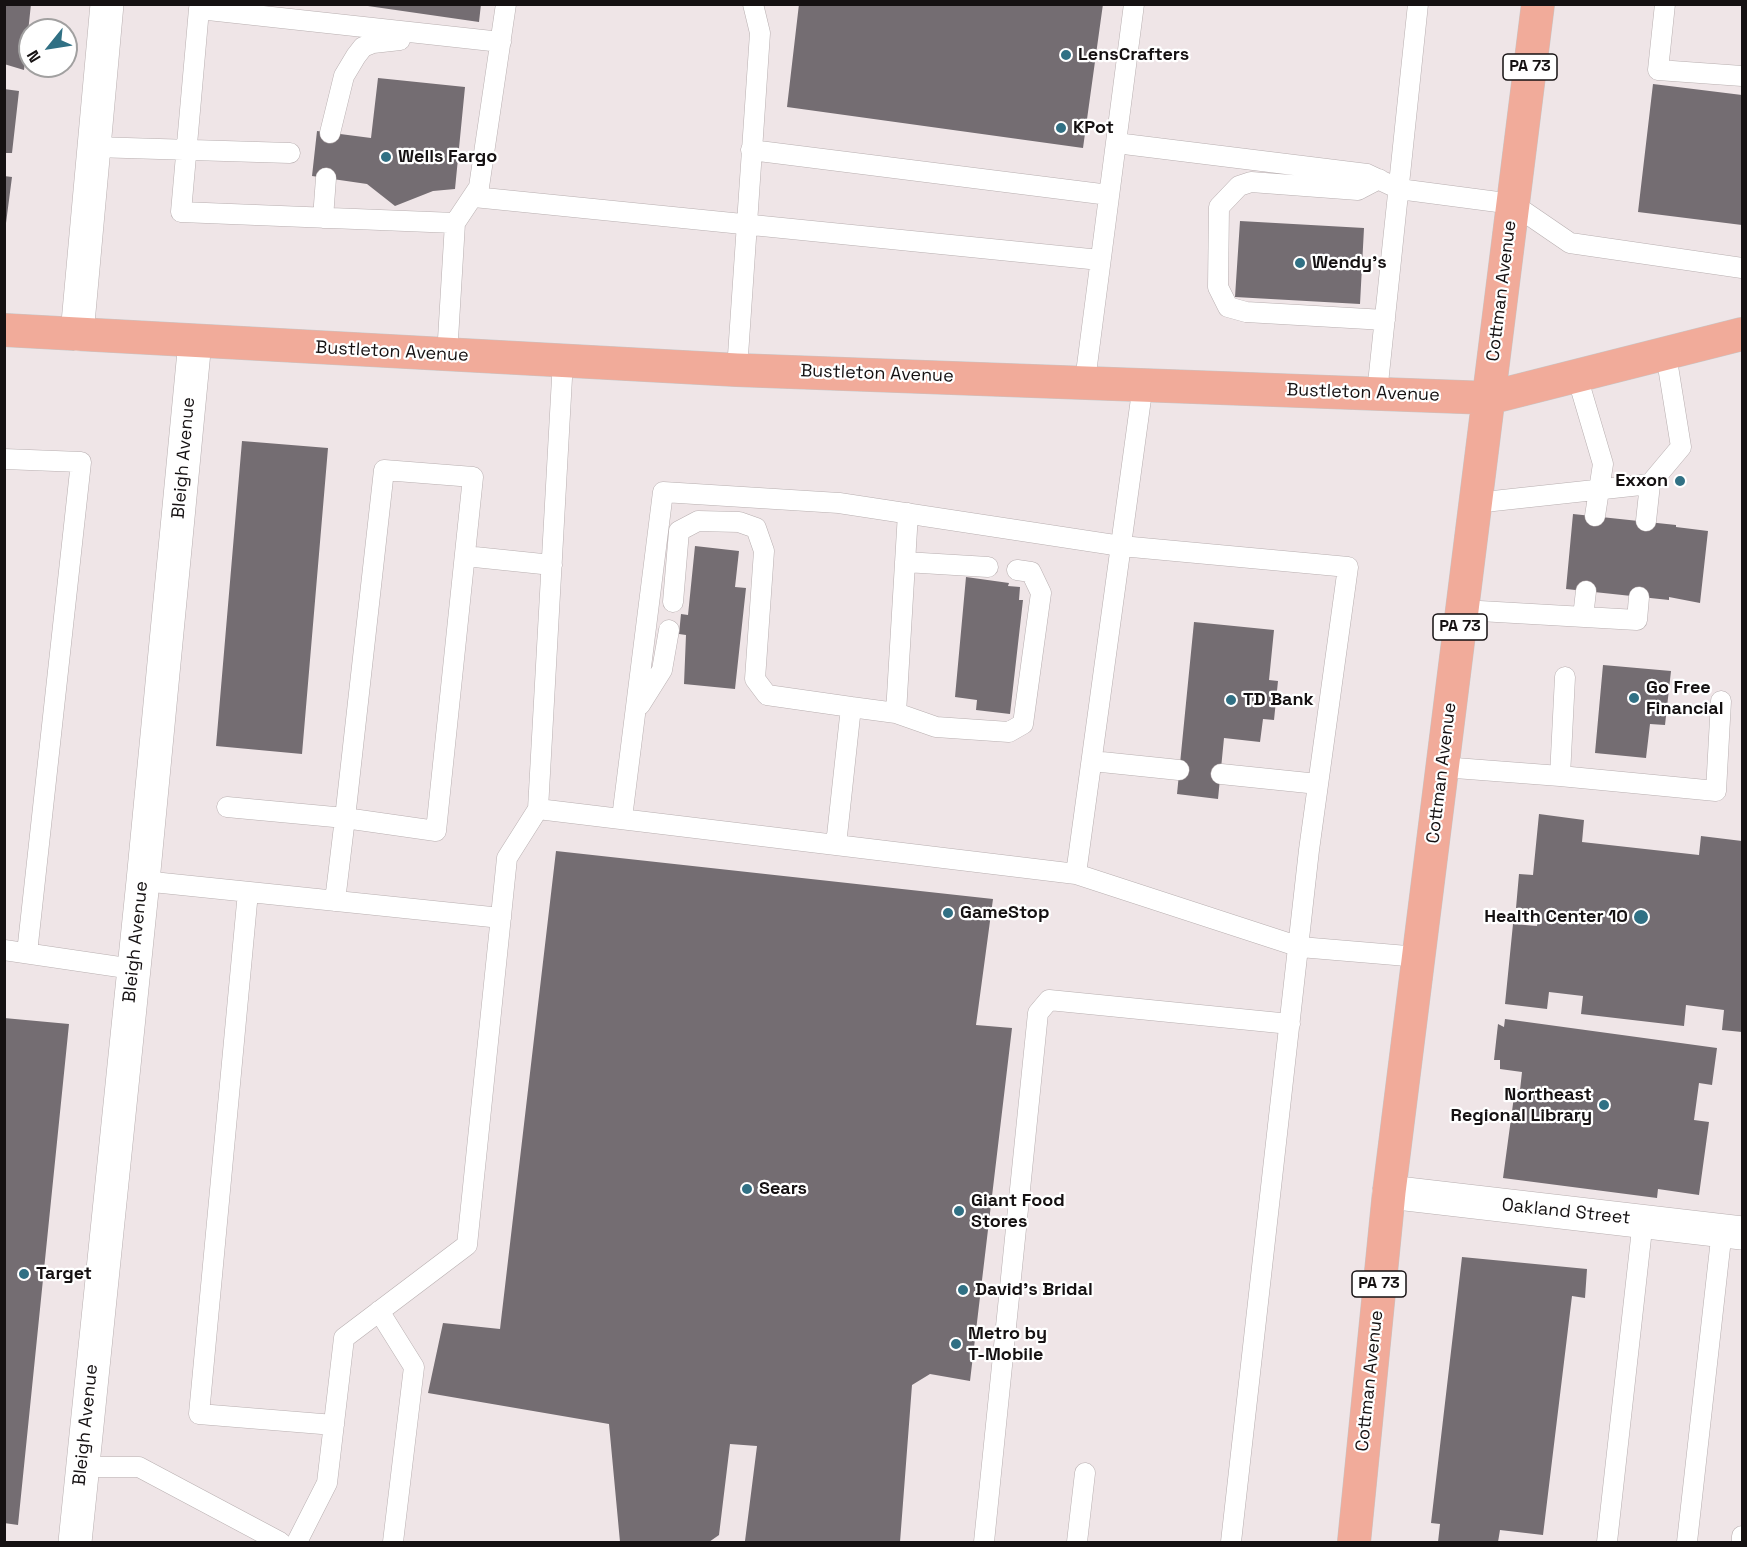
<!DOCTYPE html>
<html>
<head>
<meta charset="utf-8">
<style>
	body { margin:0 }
	#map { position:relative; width:1747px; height:1547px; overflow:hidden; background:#efe5e7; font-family:"Space Grotesk",sans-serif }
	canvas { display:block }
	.frame { position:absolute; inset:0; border:6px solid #151112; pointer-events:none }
	.north { position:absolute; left:18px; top:18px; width:60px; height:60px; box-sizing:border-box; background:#fff; border:2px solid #a1a0a0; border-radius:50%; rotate:240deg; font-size:16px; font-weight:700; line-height:24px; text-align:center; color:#151112 }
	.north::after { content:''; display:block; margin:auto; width:21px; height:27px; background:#307084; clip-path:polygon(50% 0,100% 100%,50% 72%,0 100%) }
</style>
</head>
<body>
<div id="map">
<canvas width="1747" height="1547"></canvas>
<div class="frame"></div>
<div class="north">N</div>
</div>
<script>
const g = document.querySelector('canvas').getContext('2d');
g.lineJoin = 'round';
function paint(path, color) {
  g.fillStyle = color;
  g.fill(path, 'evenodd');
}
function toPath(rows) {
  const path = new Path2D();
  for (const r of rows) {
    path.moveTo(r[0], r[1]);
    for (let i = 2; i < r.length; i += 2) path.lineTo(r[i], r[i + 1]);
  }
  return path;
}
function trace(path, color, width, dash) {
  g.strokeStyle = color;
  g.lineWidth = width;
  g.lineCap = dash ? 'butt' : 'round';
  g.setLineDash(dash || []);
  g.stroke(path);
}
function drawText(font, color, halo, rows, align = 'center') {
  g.font = font + ' "Space Grotesk",sans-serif';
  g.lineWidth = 4.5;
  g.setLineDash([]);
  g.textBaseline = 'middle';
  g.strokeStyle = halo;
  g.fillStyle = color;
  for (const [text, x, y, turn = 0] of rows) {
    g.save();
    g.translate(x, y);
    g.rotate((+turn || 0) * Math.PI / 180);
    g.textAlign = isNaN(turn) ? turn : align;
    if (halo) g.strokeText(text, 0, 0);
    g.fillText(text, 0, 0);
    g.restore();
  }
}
paint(toPath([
	[4,4,31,4,24,70,4,64],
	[354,4,481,4,479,22],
	[799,4,1103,4,1083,148,787,107],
	[378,78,465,87,455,189,433,191,395,206,367,184,312,176,317,131,371,138],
	[1653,84,1742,95,1742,225,1638,212],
	[4,89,19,91,12,153,4,153],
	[4,176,12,177,6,223,4,223],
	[1240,221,1364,228,1360,304,1235,297],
	[242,441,328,448,302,754,216,746],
	[1573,514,1676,525,1676,527,1708,531,1700,603,1669,597,1669,600,1566,589],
	[695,546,739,551,735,587,746,588,735,689,684,684,686,635,679,634,681,614,688,615],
	[966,577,1009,583,1008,586,1020,587,1019,600,1023,600,1010,714,976,710,977,700,955,697],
	[1194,622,1274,630,1269,680,1278,681,1274,720,1263,719,1260,742,1224,738,1218,799,1177,794],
	[1603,665,1671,671,1665,725,1650,724,1646,758,1595,753],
	[1539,814,1584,820,1582,842,1699,855,1701,836,1742,841,1742,1032,1722,1030,1724,1010,1686,1005,1684,1026,1581,1014,1583,996,1549,992,1547,1009,1505,1004,1513,924,1537,926,1539,911,1516,908,1519,874,1533,875],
	[556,851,993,899,976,1025,1012,1028,970,1381,930,1374,912,1385,900,1542,747,1542,745,1541,757,1446,730,1444,719,1535,709,1542,620,1542,609,1424,428,1393,443,1323,500,1329],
	[4,1018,69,1024,18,1525,4,1523],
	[1505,1019,1717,1048,1712,1085,1699,1083,1694,1120,1709,1122,1699,1195,1658,1189,1657,1198,1503,1178,1515,1089,1520,1090,1522,1072,1500,1069,1500,1060,1494,1060,1498,1024,1504,1027],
	[1462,1257,1587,1269,1585,1298,1572,1296,1543,1535,1500,1530,1498,1542,1438,1542,1440,1524,1431,1523]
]), '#746d72');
const lane = toPath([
	[200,4,199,9,501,42],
	[1665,4,1658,70,1742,76],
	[199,9,181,212,455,223],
	[330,133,344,76,356,56,363,47,373,43,400,40],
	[1116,143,1367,174,1399,189,1513,204,1570,243,1742,268],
	[94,147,290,153],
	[751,150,1109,195],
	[1379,179,1358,190,1251,182,1239,186,1219,207,1218,287,1228,307,1246,312,1385,320],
	[474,197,1100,260],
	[323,218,326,178],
	[447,356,455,223,479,187,506,4],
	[737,370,760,33,753,4],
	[1577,376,1603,464,1595,516],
	[1085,381,1134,4],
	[1377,393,1418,4],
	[4,459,81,462,27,953],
	[1475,503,1650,484],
	[1646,521,1650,484,1681,447,1666,354],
	[465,556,552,565],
	[905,562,988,567],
	[673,602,679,531,698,521,739,522,756,528,764,551,755,679,767,695,851,707],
	[1462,610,1637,620,1639,597],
	[1583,617,1586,591],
	[640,705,662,670,669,630],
	[896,713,936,727,1009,732,1023,724,1041,593,1031,572,1017,570],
	[1092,761,1179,770],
	[1442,767,1560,776,1565,677],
	[1221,774,1318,784],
	[1560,776,1716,791,1721,701],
	[227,807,345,818,436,831,473,477,384,470,345,818,335,901],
	[538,809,1076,874,1300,947,1419,957],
	[622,818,663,492,839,503,1121,546,1348,567,1309,850,1231,1542],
	[836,845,851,707,896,713,908,513],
	[1076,874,1143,384],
	[143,881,501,918],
	[248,892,199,1414,334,1425],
	[4,950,133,969],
	[379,1311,414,1367,393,1542],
	[81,1467,139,1467,280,1542],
	[297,1542,327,1483,344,1338,467,1245,507,858,538,809,563,360],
	[984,1542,1038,1013,1049,1000,1290,1024],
	[1077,1542,1085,1473],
	[1607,1542,1643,1220],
	[1687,1542,1722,1230],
	[1742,1542,1742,1536]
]);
const street = toPath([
	[77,334,107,4],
	[1389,1192,1742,1233],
	[75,1542,143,881,195,341]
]);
const primary = toPath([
	[4,330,737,370,1489,398,1742,334],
	[1354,1542,1389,1192,1538,4]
]);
trace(lane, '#b8afb0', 21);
trace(street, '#b8afb0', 34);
trace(primary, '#c7c6c6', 34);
trace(lane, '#fff', 20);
trace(street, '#fff', 33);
trace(primary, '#f1ab9a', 33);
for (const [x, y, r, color] of [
	[1066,55,6,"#307084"],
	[1061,128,6,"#307084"],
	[386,157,6,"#307084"],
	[1300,263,6,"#307084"],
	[1680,481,6,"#307084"],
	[1634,698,6,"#307084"],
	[1231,700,6,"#307084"],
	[948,913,6,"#307084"],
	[1641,917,8,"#307084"],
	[1604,1105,6,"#307084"],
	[747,1189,6,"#307084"],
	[959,1211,6,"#307084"],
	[24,1274,6,"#307084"],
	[963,1290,6,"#307084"],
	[956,1344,6,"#307084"]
]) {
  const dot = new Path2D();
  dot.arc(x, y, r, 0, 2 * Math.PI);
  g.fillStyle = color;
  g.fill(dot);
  trace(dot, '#fff', 2);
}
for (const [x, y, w] of [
	[1530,67,54],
	[1460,627,54],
	[1379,1284,54]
]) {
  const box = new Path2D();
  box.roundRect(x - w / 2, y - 13, w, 26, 4.5);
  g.fillStyle = '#fff';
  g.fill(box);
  trace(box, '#151112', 1.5);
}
drawText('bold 16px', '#151112', null, [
	["PA 73",1530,67],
	["PA 73",1460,627],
	["PA 73",1379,1284]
]);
drawText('bold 18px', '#151112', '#fff', [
	["LensCrafters",1078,55],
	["KPot",1073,128],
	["Wells Fargo",398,157],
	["Wendy's",1312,263],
	["Exxon",1668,481,"right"],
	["Go Free",1646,688],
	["Financial",1646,709],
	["TD Bank",1243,700],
	["GameStop",960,913],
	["Health Center 10",1628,917,"right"],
	["Northeast",1592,1095,"right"],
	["Regional Library",1592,1116,"right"],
	["Sears",759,1189],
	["Giant Food",971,1201],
	["Stores",971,1222],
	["Target",36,1274],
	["David's Bridal",975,1290],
	["Metro by",968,1334],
	["T-Mobile",968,1355]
], 'left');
drawText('18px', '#151112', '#fff', [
	["Cottman Avenue",1502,291,-83],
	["Bustleton Avenue",392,352,3],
	["Bustleton Avenue",877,374,2],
	["Bustleton Avenue",1363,393,2],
	["Bleigh Avenue",184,458,-85],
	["Cottman Avenue",1442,773,-83],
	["Bleigh Avenue",136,942,-84],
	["Oakland Street",1566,1212,6],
	["Cottman Avenue",1370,1381,-84],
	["Bleigh Avenue",86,1425,-84]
]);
</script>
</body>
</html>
